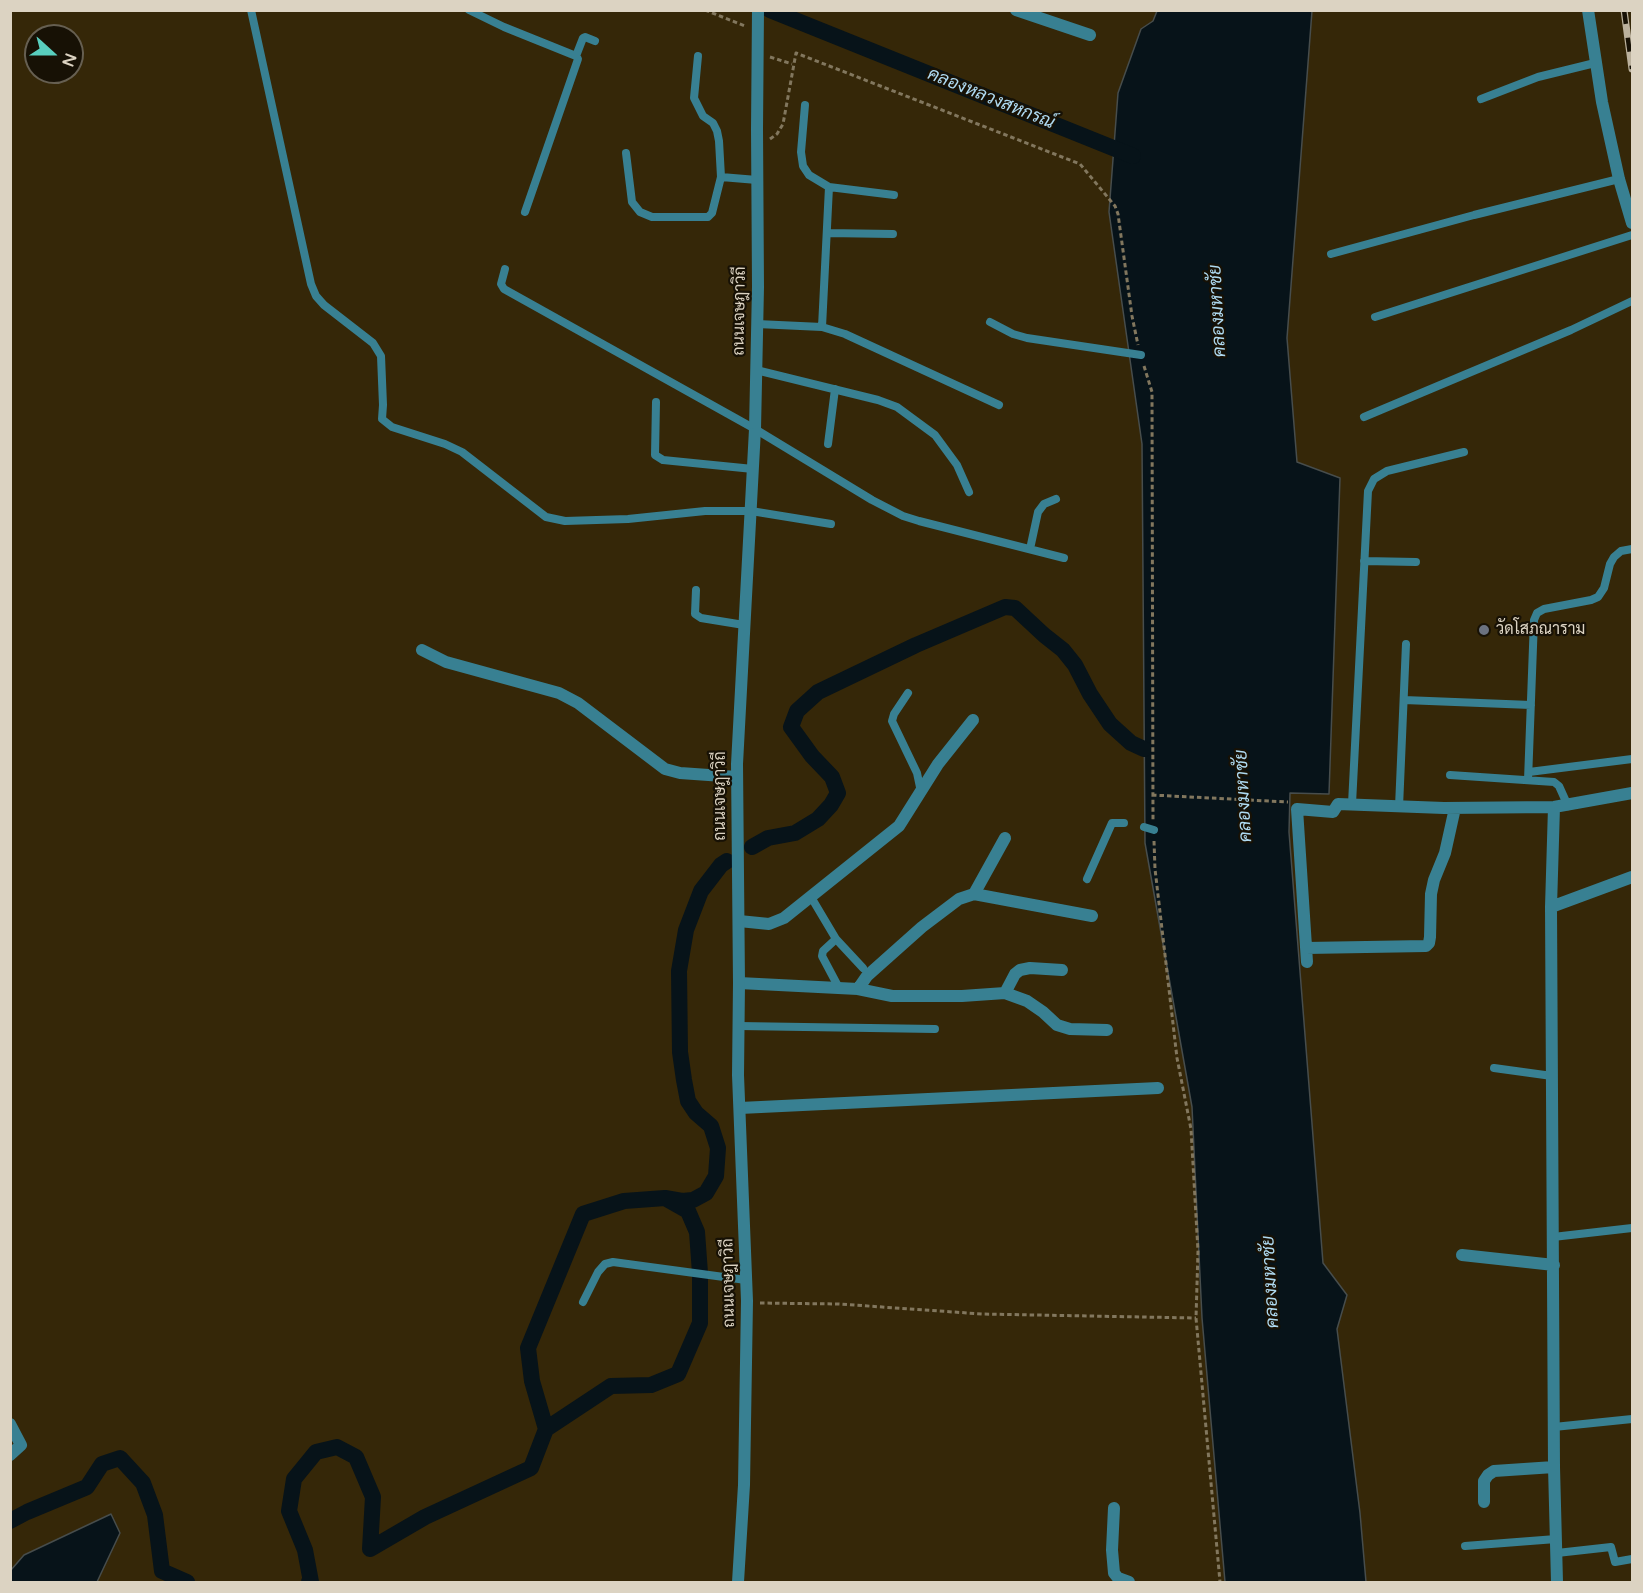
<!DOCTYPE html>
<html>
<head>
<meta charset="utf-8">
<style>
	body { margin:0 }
	#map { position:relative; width:1643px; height:1593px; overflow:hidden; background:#352708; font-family:"Varela Round",sans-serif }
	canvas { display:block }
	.frame { position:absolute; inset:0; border:12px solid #dcd3c2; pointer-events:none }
	.north { position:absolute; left:24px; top:24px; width:60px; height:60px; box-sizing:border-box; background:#171105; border:2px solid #665f51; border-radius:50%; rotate:111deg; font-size:16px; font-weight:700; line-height:24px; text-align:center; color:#dcd3c2 }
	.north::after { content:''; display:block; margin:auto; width:21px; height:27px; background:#59cebe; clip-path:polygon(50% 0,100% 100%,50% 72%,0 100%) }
</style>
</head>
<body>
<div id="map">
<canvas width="1643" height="1593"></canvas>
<div class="frame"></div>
<div class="north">N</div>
</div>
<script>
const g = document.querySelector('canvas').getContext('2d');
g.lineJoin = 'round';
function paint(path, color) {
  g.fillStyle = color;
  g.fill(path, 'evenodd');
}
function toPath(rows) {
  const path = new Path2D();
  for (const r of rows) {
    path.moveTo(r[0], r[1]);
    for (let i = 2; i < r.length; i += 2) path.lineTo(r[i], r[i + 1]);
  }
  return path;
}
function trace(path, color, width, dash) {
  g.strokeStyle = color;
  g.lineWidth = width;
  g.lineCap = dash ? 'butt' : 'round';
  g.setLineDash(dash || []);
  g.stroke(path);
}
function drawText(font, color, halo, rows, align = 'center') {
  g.font = font + ' "Varela Round",Sarabun,sans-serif';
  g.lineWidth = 4.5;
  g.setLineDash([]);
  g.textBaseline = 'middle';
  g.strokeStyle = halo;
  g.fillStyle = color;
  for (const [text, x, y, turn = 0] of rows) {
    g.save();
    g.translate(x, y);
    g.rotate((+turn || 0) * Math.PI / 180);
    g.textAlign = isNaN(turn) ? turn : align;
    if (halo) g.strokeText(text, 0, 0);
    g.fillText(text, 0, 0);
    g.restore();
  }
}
const water = toPath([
	[1157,11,1312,11,1287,338,1297,462,1340,478,1329,794,1290,793,1289,832,1323,1263,1347,1295,1337,1329,1360,1513,1366,1582,1225,1582,1202,1318,1192,1107,1145,843,1142,444,1109,212,1118,93,1141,29,1153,21,1157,11],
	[111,1514,120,1533,97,1582,11,1582,11,1570,24,1555,111,1514]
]);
paint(water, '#071319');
trace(water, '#474d4c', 1.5);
trace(toPath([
	[770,10,1133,156],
	[752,847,768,838,795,833,818,819,831,805,838,793,832,777,812,756,791,727,797,711,818,692,916,645,1005,607,1015,608,1044,635,1063,650,1075,665,1090,694,1110,724,1131,743,1144,749],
	[546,1429,532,1381,528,1348,583,1214,624,1201,665,1198,682,1201,693,1200,706,1193,716,1176,718,1148,711,1126,696,1113,688,1101,684,1080,680,1052,679,971,686,930,701,891,721,865,727,861],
	[10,1521,27,1512,87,1487,102,1464,120,1458,143,1483,155,1515,162,1571,187,1582],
	[309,1582,311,1582,305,1550,289,1511,294,1479,316,1452,337,1447,356,1457,373,1497,370,1549,425,1517,531,1468,546,1429,611,1386,651,1385,678,1374,700,1323,700,1273,697,1232,688,1211,665,1198]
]), '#071319', 16);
trace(toPath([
	[705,10,745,26],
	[770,57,792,64],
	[770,139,777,134,783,124,796,53,1080,164,1115,206,1118,214,1132,316,1138,345],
	[1144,366,1152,392,1153,820],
	[1152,795,1288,802],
	[1154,841,1155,869,1177,1058,1191,1129,1198,1251,1196,1318,1220,1582],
	[760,1303,839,1304,982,1314,1196,1318]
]), '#82775e', 3, [4.5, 3]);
trace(toPath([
	[251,10,311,284,316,296,324,305,373,343,381,356,383,405,382,419,392,427,445,444,462,452,546,517,565,521,628,519,705,511,751,511,831,524],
	[469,10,504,27,576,56,578,59,525,212],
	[576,56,583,38,585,37,595,41],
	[1481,99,1538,77,1595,63],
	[805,105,801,152,803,166,809,175,829,187],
	[626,153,632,202,640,212,652,217,708,217,712,213,721,177,719,141,717,131,713,123,703,116,694,98,698,56],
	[721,177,757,180],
	[827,233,893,234],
	[1331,254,1474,215,1619,179],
	[505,269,501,284,504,289,755,429,872,500,903,516,919,521,1064,558],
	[1375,317,1632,235],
	[990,322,1013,334,1027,338,1141,355],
	[757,324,822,327,845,334,999,405],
	[822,327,829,187,894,195],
	[756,370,878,400,897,407,935,435,957,465,969,492],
	[656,402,655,455,663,460,753,469],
	[1364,417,1571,330,1632,301],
	[828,444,835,389],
	[1030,549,1038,512,1044,504,1056,499],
	[1364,561,1416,562],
	[696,590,695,614,701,618,744,625],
	[908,693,894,714,892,721,917,773,921,792],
	[1404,700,1531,705],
	[1529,772,1632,759],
	[1450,775,1554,782,1559,786,1568,806],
	[1528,780,1534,620,1537,613,1544,609,1591,600,1598,597,1604,588,1610,564,1614,557,1621,551,1632,549],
	[1352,804,1368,491,1374,479,1387,471,1464,452],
	[1399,807,1406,644],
	[1144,827,1154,830],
	[1087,879,1112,823,1124,823],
	[811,897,836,939,823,951,822,956,839,988],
	[836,939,863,968],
	[739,1026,935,1029],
	[1494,1068,1552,1076],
	[1553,1237,1632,1228],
	[583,1302,598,1272,605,1264,613,1262,746,1280],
	[1554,1427,1632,1419],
	[1465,1546,1556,1539],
	[1557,1553,1611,1547,1615,1562,1632,1559]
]), '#388092', 8);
trace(toPath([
	[1016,10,1090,35],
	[422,650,446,662,559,693,578,703,665,769,680,773,737,777],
	[1554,807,1551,907,1554,1467,1557,1582],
	[974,894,1092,916],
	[1551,907,1632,877],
	[739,921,769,924,784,918,899,826,938,764,973,720],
	[1306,948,1426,946,1429,943,1430,937,1431,894,1434,880,1445,853,1455,808],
	[1307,962,1297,809,1333,812,1338,804,1444,808,1554,807,1632,793],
	[739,983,858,989,867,976,922,927,959,899,974,894,1005,838],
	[858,989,892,996,962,996,1005,993,1015,974,1020,970,1030,968,1062,970],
	[1005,993,1027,1001,1043,1012,1057,1025,1070,1029,1107,1030],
	[740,1108,1158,1088],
	[1462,1255,1554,1265],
	[10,1424,21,1445,10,1455],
	[1484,1502,1484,1481,1488,1475,1494,1471,1554,1467],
	[1114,1508,1112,1550,1114,1573,1118,1578,1129,1582]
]), '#388092', 12);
trace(toPath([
	[1588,10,1602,102,1619,179,1632,223],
	[738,1582,744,1485,747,1301,738,1075,739,983,737,764,755,429,758,287,757,129]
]), '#388092', 12);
const rail = toPath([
	[1624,10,1632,69]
]);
trace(rail, '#bbb19d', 7);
trace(rail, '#171105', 4.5, [14]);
trace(toPath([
	[757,129,758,10]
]), '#388092', 12);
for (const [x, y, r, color] of [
	[1484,630,6,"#6b7280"]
]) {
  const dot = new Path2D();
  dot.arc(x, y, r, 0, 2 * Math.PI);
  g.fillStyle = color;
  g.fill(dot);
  trace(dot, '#171105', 2);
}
drawText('16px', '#dcd3c2', '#171105', [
	["ถนนเจษฎาวิถี",740,311,-89],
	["ถนนเจษฎาวิถี",721,796,-90],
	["ถนนเจษฎาวิถี",729,1283,-91]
]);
drawText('16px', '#dcd3c2', '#171105', [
	["วัดโสภณาราม",1496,630]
], 'left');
drawText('italic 18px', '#aed9f0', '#171105', [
	["คลองหลวงสหกรณ์",991,99,22],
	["คลองมหาชัย",1218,311,-93],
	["คลองมหาชัย",1244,796,-93],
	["คลองมหาชัย",1271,1282,-93]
]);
</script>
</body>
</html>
